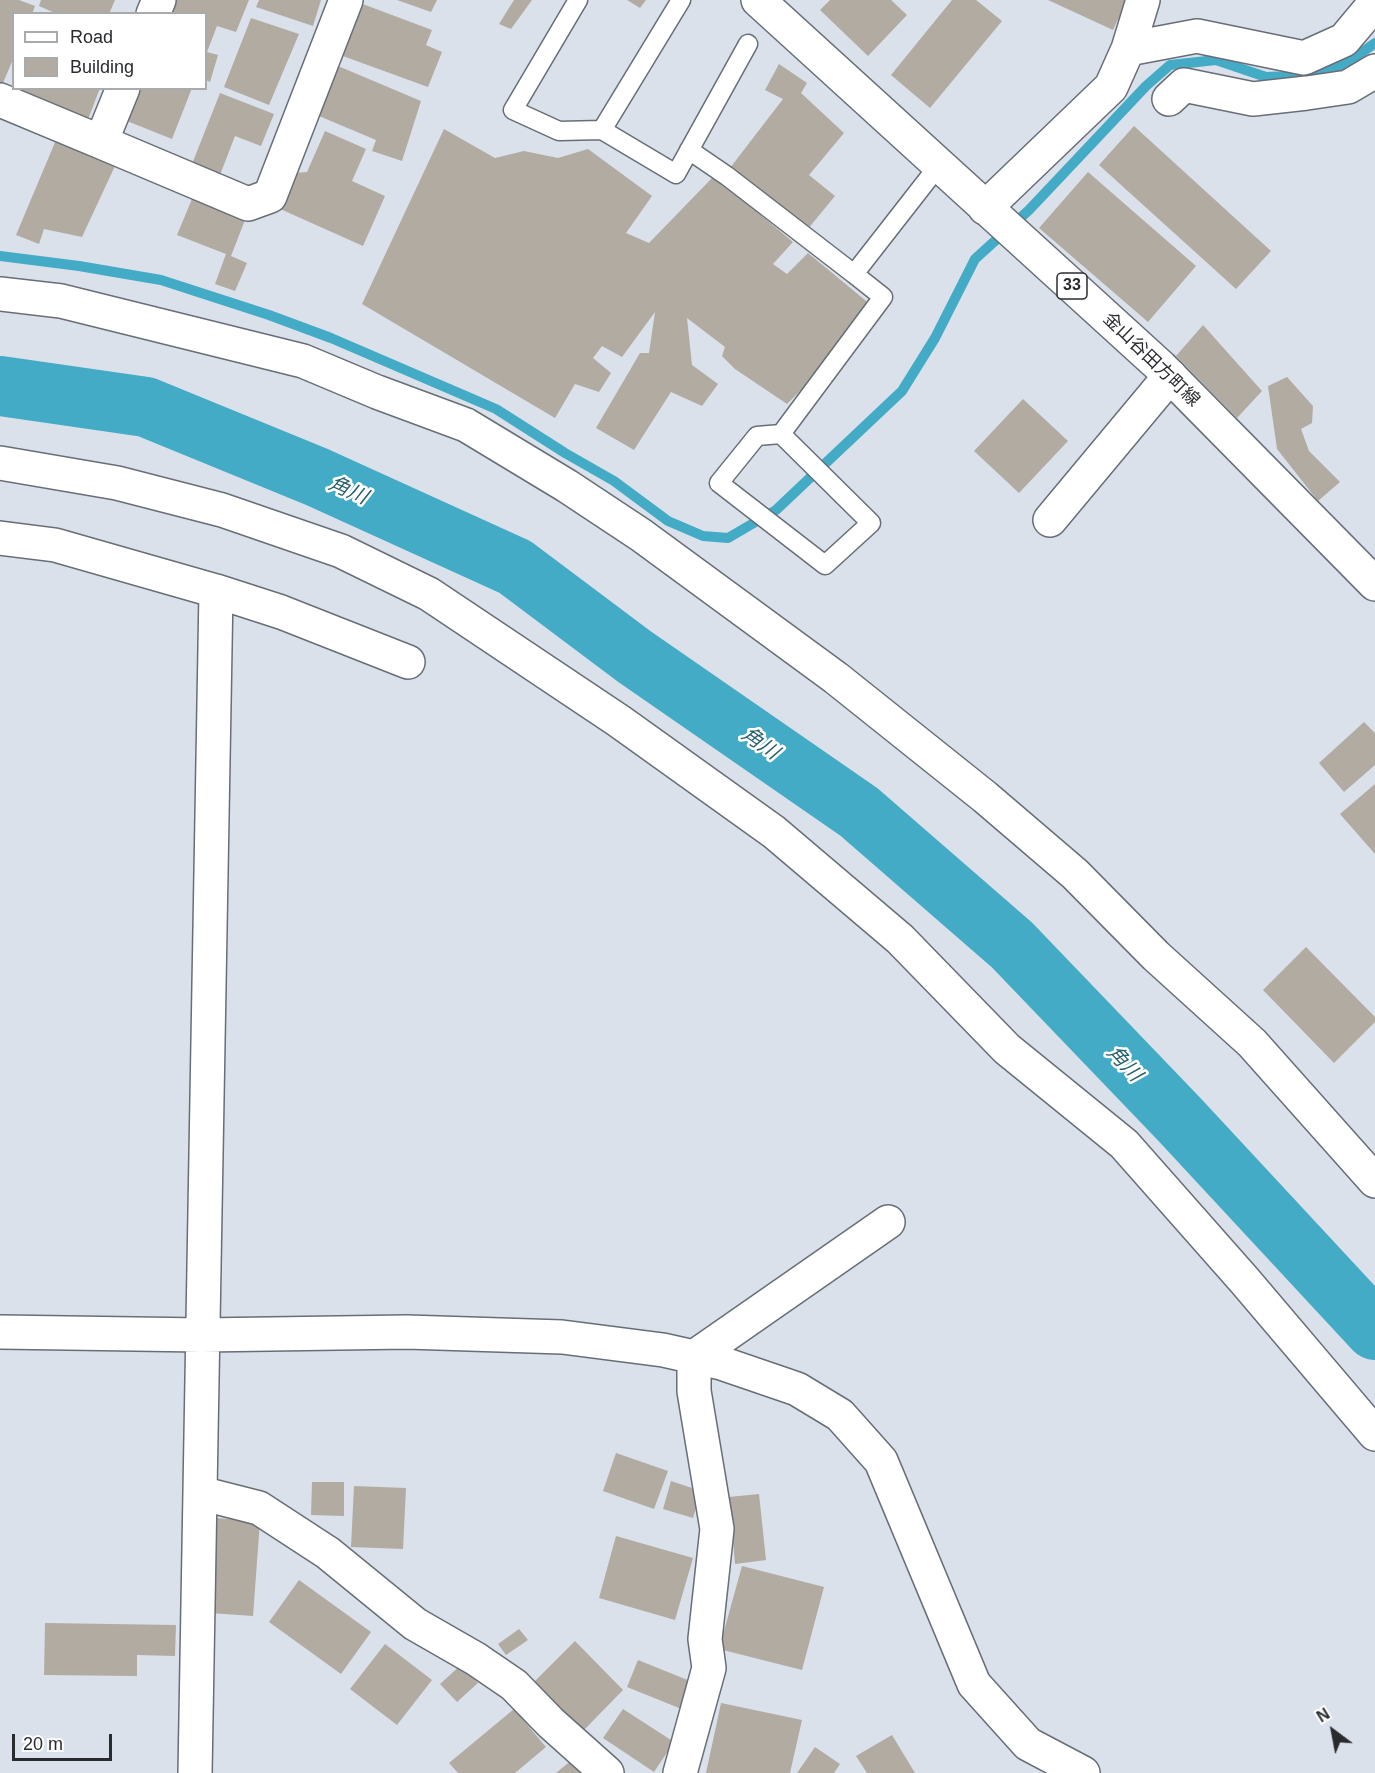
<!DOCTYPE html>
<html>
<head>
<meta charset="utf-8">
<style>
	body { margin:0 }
	#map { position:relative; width:1375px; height:1773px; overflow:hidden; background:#dae1eb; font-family:Helvetica,sans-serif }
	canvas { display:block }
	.legend { position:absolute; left:12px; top:12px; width:195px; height:78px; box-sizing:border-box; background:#fff; border:2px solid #a9aaac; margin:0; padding:8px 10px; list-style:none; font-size:18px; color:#292b2f }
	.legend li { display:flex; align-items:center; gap:12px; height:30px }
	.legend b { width:30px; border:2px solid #a9aaac }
	.north { position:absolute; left:1303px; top:1701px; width:60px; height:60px; -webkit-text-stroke:4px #fff; paint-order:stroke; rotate:328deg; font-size:16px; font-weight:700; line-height:24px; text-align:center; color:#292b2f }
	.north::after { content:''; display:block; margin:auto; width:21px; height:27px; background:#292b2f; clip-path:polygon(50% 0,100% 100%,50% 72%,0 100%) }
	.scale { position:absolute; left:12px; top:1734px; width:100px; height:27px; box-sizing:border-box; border:3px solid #292b2f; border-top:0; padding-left:8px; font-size:18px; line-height:21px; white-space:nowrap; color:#292b2f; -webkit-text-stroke:4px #fff; paint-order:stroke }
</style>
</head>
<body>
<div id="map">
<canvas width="1375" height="1773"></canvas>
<ul class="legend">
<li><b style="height:8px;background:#fff"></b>Road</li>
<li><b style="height:16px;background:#b1aba2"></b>Building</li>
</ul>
<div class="north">N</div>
<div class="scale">20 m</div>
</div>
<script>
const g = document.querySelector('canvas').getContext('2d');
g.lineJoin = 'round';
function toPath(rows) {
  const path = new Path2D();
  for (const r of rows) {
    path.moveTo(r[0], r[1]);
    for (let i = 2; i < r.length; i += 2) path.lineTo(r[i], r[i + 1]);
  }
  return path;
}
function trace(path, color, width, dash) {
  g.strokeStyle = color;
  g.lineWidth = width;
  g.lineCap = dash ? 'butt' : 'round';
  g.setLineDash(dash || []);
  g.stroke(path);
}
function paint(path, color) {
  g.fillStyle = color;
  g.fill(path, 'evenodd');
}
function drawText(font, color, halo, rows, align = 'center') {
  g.font = font + ' Helvetica,"Noto Sans JP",sans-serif';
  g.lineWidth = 5;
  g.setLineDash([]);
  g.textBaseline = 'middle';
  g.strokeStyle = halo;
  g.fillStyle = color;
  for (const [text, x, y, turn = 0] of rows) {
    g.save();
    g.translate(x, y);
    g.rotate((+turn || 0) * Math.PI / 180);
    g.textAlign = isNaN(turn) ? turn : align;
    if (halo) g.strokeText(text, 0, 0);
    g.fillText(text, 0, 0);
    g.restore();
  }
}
trace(toPath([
	[0,256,79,266,161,280,269,315,331,338,496,409,565,453,614,481,668,521,703,536,728,538,776,510,902,391,935,338,975,259,1029,210,1146,86,1170,65,1216,60,1266,77,1316,75,1347,63,1375,43]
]), '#43abc5', 10);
trace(toPath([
	[0,386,146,407,317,477,515,567,635,657,859,812,1012,945,1179,1119,1375,1330]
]), '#43abc5', 60);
paint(toPath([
	[0,0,19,0,35,6,32,14,14,14,14,57,0,90],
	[41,0,115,0,109,14,57,14,39,6],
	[177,0,249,0,236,32,217,26,207,52,218,55,210,82,206,80,206,14,171,14],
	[259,0,321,0,313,26,256,7],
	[397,0,437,0,431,12],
	[514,0,532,0,511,29,499,24],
	[627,0,646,0,640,8],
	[830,0,891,0,907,15,868,56,820,10],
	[952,0,976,0,1002,21,930,108,891,75],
	[1048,0,1127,0,1113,30],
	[360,3,432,30,426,45,442,52,428,87,340,55],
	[251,18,299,34,269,105,224,87],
	[779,64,807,83,801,93,844,133,809,175,835,196,807,230,730,168,783,99,765,90],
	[338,66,421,101,402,161,372,151,376,140,319,116],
	[15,88,100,88,87,122],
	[140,88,192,88,172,139,127,121],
	[220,93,274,114,261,146,235,136,220,175,192,164],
	[1134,126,1271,251,1236,289,1099,165],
	[444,129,495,158,524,151,558,158,588,149,652,196,626,233,649,243,714,176,793,242,773,264,787,274,808,253,871,305,822,369,787,404,735,369,722,356,725,347,687,318,692,365,718,384,702,406,671,392,634,450,596,428,640,353,649,353,655,312,622,357,602,346,593,358,611,373,599,392,575,384,555,418,362,304],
	[325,131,366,149,352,181,385,196,363,246,278,208,294,173,307,172],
	[56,140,115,166,82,237,44,229,39,244,16,235],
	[1088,172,1196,266,1148,322,1039,228],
	[192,199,245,220,231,256,247,263,235,291,215,284,226,254,177,235],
	[1203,325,1262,391,1237,418,1176,356],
	[1287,377,1313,406,1312,423,1301,429,1309,451,1340,482,1318,501,1277,449,1268,386],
	[1023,399,1068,441,1019,493,974,451],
	[1364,722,1375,733,1375,765,1344,792,1319,763],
	[1375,784,1375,854,1340,814],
	[1306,947,1375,1017,1375,1022,1334,1063,1263,990],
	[616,1453,668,1471,654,1509,603,1491],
	[671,1481,701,1491,693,1518,663,1509],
	[312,1482,344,1482,344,1516,311,1515],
	[354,1486,406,1488,403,1549,351,1547],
	[759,1494,766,1560,735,1564,729,1497],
	[216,1518,260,1521,253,1616,210,1613],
	[616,1536,693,1558,675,1620,599,1598],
	[742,1566,824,1587,802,1670,719,1649],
	[299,1580,371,1632,341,1674,269,1622],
	[45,1623,176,1625,175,1656,137,1655,137,1676,44,1675],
	[519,1629,528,1640,506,1655,498,1644],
	[575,1641,623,1690,583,1731,534,1682],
	[385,1644,432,1680,397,1725,350,1689],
	[638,1660,695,1683,684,1710,627,1687],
	[461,1665,478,1683,457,1702,440,1684],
	[721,1703,802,1720,790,1773,706,1773],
	[514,1709,546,1747,515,1773,458,1773,449,1763],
	[623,1709,674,1742,654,1772,603,1738],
	[892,1735,915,1773,867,1773,856,1756],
	[815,1747,840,1764,834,1773,797,1773],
	[573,1759,584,1773,556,1773]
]), '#b1aba2');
const lane = toPath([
	[578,0,513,110,559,131,602,130,681,0],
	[602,130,676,174,748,44],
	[689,150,727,176,854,274,939,165],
	[781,434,871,523,825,565,719,483,757,436,781,434,883,297,854,274]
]);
const street = toPath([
	[153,14,159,0],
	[1128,49,1197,36,1304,58,1344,40,1375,3],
	[1169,99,1184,85,1253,99,1307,93,1348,87,1375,71],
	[0,100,101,142,123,88],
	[101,142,248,204,270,196,346,0],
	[985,208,1111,87,1128,49,1143,0],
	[0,294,61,301,303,361,377,392,466,425,567,486,641,535,836,678,985,797,1075,874,1156,956,1252,1043,1375,1181],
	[0,463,117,483,222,510,341,551,429,594,619,721,774,832,900,939,1007,1049,1124,1144,1245,1281,1375,1434],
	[1050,520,1170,376],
	[0,538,55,545,216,591,195,1773],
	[216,591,281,612,408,662],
	[0,1332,202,1335,407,1332,562,1337,663,1350,721,1363,797,1389,840,1415,881,1461,974,1684,1028,1744,1083,1773],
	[200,1493,259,1508,328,1553,415,1624,476,1659,514,1685,551,1723,607,1773],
	[680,1773,709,1668,705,1639,717,1529,694,1391,694,1357,888,1222]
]);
const primary = toPath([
	[758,0,1161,367,1375,584]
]);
trace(lane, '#686e76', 21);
trace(street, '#686e76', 36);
trace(primary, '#686e76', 36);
trace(lane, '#fff', 18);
trace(street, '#fff', 33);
trace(primary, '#fff', 33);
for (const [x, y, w] of [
	[1072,286,30]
]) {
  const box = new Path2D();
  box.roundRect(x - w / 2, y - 13, w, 26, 4.5);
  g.fillStyle = '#fff';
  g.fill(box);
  trace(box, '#292b2f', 1.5);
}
drawText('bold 16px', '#292b2f', null, [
	["33",1072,286]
]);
drawText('18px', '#292b2f', '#fff', [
	["金山谷田方町線",1151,360,44]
]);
drawText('italic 20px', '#275f6d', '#fff', [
	["角川",348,491,24],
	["角川",760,744,35],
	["角川",1124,1064,47]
]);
</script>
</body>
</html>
